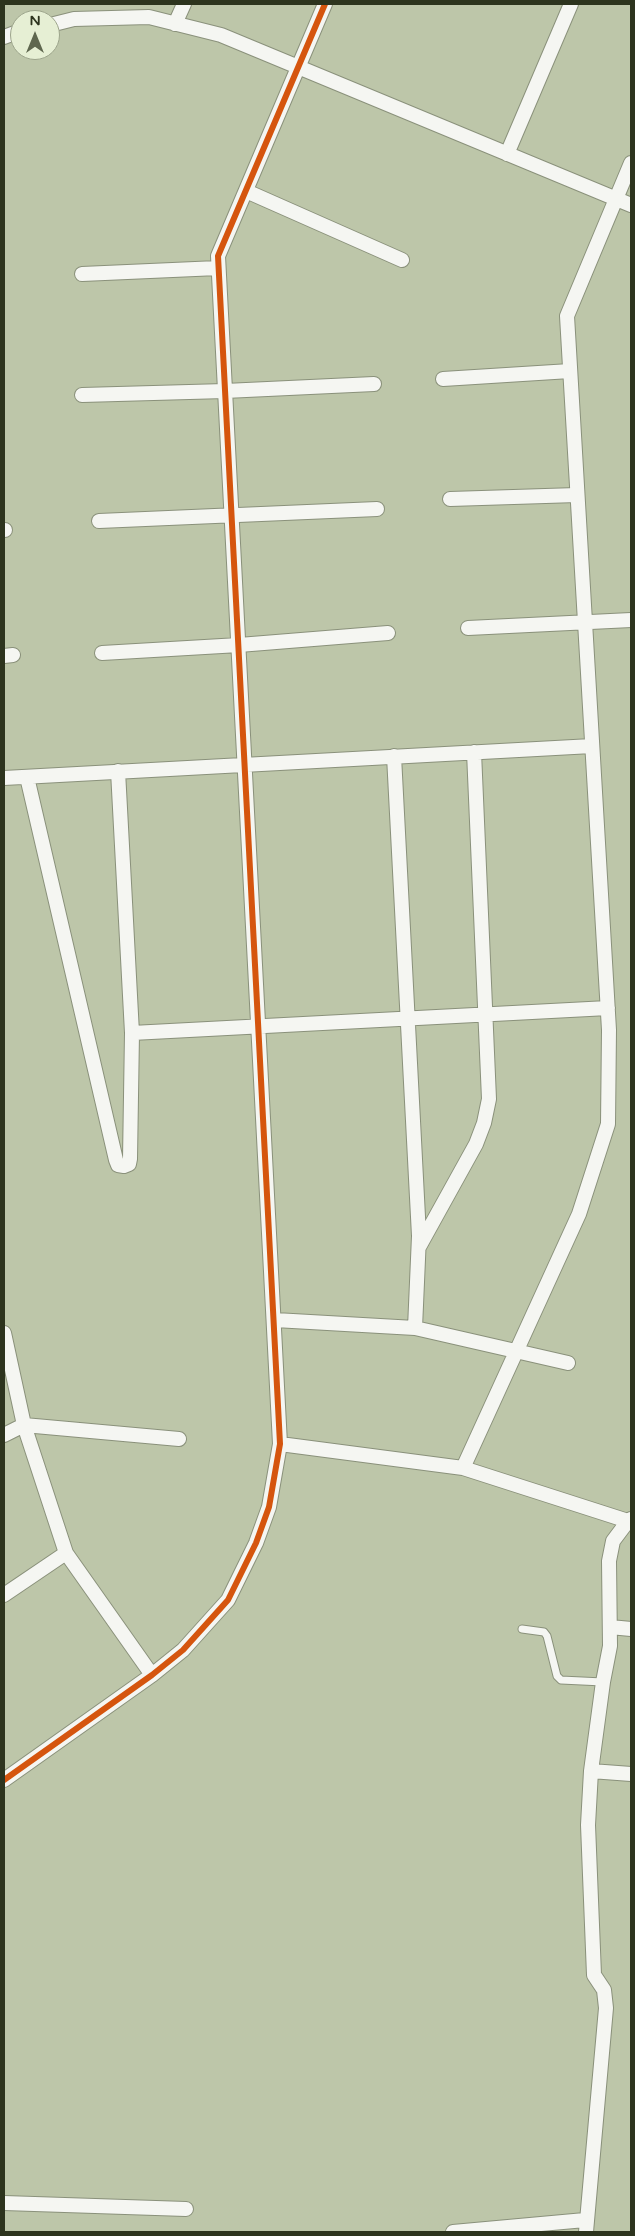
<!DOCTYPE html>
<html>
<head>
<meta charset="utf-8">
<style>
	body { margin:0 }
	#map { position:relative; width:635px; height:2236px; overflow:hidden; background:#bdc6a9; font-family:"Varela Round",sans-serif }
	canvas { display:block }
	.frame { position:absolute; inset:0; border:5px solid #2d341e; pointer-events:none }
	.north { position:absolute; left:10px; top:10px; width:50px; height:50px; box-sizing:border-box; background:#e6efd4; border:1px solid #9ca48b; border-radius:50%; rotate:0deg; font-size:14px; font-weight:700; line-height:20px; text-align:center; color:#2d341e }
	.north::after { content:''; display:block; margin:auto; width:18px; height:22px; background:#5f674f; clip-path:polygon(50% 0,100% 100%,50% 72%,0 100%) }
</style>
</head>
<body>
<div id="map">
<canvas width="635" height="2236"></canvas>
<div class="frame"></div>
<div class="north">N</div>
</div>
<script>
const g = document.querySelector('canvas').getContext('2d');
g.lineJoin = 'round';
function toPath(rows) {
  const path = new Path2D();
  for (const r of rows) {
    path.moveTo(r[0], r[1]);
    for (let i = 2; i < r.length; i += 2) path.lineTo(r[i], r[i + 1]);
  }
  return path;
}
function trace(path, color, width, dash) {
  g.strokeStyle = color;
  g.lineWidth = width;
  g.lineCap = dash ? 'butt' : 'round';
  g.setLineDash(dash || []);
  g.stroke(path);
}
const lane = toPath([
	[522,1629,544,1632,547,1636,557,1676,561,1680,603,1682]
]);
const street = toPath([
	[175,24,184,4],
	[50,25,74,19,149,17,221,35,631,205],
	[4,37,20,31],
	[507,154,571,4],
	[246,191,402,260],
	[82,274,218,268],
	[443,379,570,371],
	[82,395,225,391,374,384],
	[450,499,577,495],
	[99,521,377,509],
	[4,530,5,530],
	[468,628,631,620],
	[102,653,239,645,388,633],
	[4,656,13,655],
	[394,756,419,1236,415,1328],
	[27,777,116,1160,118,1165,124,1166,129,1164,130,1159,132,1033,118,771],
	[4,778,592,746],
	[132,1033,608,1008],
	[419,1247,476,1144,484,1123,489,1099,474,752],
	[275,1320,415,1328,568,1363],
	[4,1333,24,1425,66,1553,152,1675],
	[4,1435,24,1425,179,1439],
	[280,1444,463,1468,628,1521,631,1519],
	[463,1468,579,1214,608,1124,609,1030,567,316,631,163],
	[4,1595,66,1553],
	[610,1627,631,1629],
	[591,1771,631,1774],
	[4,1780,152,1675,183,1650,228,1600,256,1543,269,1507,280,1444,218,256,325,4],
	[4,2203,186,2209],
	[453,2232,585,2220],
	[586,2232,606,2008,604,1990,594,1975,588,1825,591,1771,603,1682,610,1646,609,1561,613,1541,628,1521]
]);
trace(lane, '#8a917b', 9);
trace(street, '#8a917b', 16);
trace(lane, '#f5f6f2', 7);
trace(street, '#f5f6f2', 14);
trace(toPath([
	[4,1780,152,1675,183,1650,228,1600,256,1543,269,1507,280,1444,218,256,325,4]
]), '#d5550e', 6);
</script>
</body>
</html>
